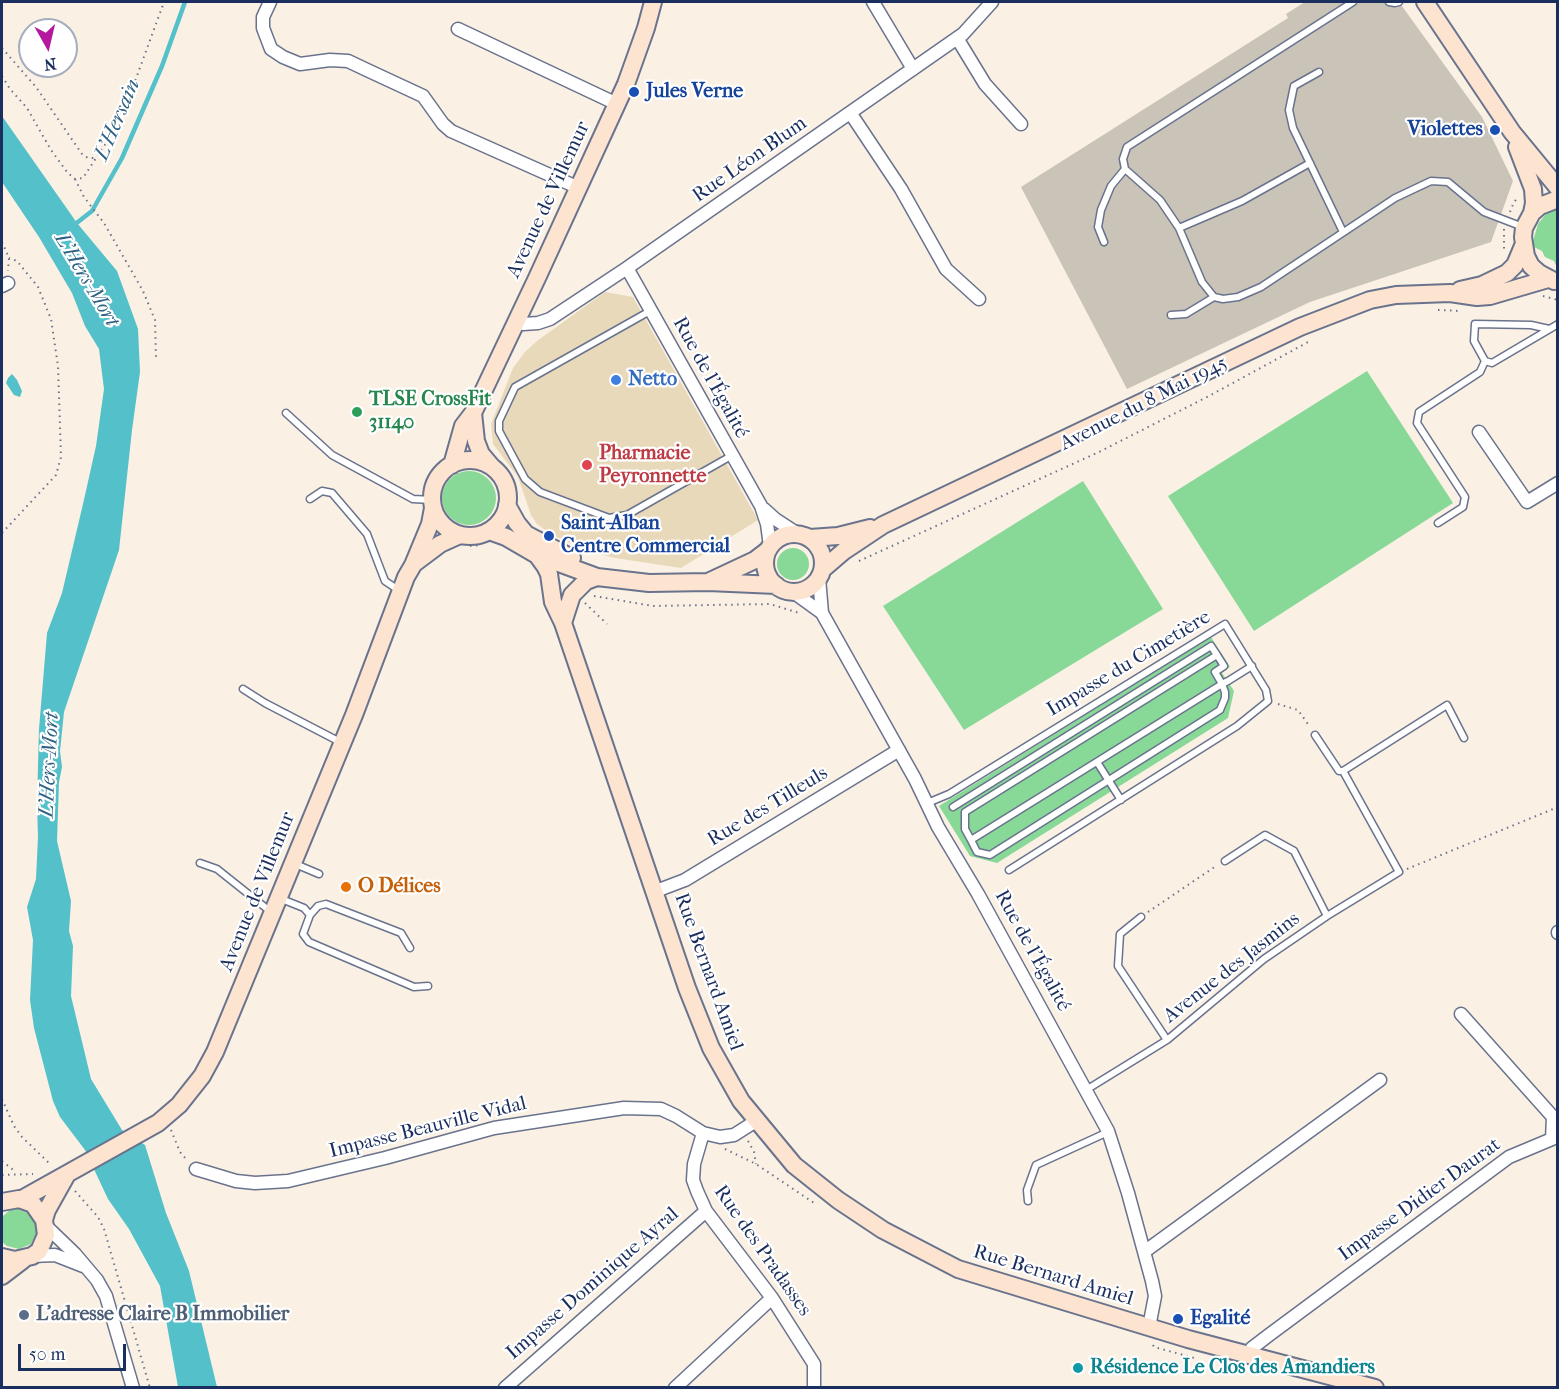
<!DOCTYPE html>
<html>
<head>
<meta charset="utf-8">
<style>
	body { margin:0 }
	#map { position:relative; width:1559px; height:1389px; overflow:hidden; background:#faf0e3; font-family:"IM FELL French Canon",serif }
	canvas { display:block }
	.frame { position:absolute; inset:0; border:3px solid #1b2f5e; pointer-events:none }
	.north { position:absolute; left:18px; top:18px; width:60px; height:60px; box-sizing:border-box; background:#fff; border:2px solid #a4acbf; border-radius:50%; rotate:172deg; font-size:16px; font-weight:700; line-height:24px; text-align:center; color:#1b2f5e }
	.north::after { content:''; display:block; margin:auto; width:21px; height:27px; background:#b5179e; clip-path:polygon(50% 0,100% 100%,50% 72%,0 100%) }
	.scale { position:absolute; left:18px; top:1344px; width:108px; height:27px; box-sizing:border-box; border:3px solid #1b2f5e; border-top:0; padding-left:8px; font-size:18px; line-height:21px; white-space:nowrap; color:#1b2f5e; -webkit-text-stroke:4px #fff; paint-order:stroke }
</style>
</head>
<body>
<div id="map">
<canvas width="1559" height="1389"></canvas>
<div class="frame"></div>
<div class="north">N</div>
<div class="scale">50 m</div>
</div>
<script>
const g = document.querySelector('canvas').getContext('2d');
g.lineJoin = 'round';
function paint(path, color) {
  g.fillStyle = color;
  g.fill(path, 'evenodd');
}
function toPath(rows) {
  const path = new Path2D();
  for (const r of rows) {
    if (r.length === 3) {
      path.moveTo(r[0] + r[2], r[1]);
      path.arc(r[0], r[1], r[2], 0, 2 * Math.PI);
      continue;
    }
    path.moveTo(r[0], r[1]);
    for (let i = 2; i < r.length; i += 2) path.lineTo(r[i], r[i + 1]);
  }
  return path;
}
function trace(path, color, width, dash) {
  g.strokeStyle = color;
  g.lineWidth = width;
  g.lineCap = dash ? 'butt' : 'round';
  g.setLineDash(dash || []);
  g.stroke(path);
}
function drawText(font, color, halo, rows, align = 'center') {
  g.font = font + ' "IM FELL French Canon",serif';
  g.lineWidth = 4.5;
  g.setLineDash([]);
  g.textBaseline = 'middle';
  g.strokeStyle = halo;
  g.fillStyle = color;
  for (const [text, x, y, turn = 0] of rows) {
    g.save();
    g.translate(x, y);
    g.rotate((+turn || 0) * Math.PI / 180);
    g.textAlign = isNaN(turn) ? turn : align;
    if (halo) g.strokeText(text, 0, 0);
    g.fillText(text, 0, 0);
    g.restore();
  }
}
paint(toPath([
	[605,292,633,297,758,520,681,568,615,558,582,549,551,534,537,524,531,515,518,477,493,444,491,424,513,368,525,352,537,341]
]), '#e8d9ba');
paint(toPath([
	[1305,2,1399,2,1482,117,1513,181,1491,242,1310,302,1127,389,1021,187,1288,18,1286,14]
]), '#c9c3b8');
paint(toPath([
	[1557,209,1557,267,1554,261,1545,257,1542,251,1534,247,1533,241,1538,224,1546,214],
	[1367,371,1453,503,1254,631,1168,496],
	[469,498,27],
	[1083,481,1163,609,964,730,883,606],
	[793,564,16],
	[1211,637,1230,667,1222,673,1234,691,1228,718,997,863,970,856,939,806],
	[17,1209,30,1214,34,1219,37,1232,31,1244,19,1249,7,1246,2,1242,2,1217,10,1210]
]), '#88d897');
paint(toPath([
	[2,116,77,223,117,271,138,329,140,372,132,430,119,550,64,712,60,751,62,767,59,782,57,841,71,901,69,931,73,946,71,996,91,1079,122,1130,145,1145,166,1213,189,1271,217,1387,178,1387,160,1286,129,1229,108,1199,85,1150,60,1117,53,1101,34,1028,30,1000,33,940,27,907,36,879,38,837,37,803,39,729,47,633,62,593,83,504,96,446,104,389,99,349,85,326,72,293,39,237,2,182],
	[12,374,17,380,22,391,20,397,14,395,6,383,8,378]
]), '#53c0ca');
trace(toPath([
	[74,225,92,211,122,158,162,66,185,2]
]), '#53c0ca', 4.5);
const lane = toPath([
	[1353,2,1127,147,1123,159,1125,169,1160,200,1179,228,1202,282,1214,297,1223,299,1238,297,1261,287,1395,198,1431,181,1448,182,1484,212,1523,227],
	[1389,2,1395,3,1399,2],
	[1319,72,1294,86,1289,110,1293,128,1343,232],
	[1179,228,1242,201,1310,163],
	[1104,242,1098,227,1101,210,1111,186,1125,169],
	[650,311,515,387,499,421,499,431,525,479,540,492,609,518,627,515,731,456],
	[1171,315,1186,314,1214,297],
	[1549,329,1531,325,1475,324,1474,341,1485,361,1492,363,1558,324],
	[286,413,332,455,413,499,432,500],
	[310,499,322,491,332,493,367,534,385,581,400,591],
	[1438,523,1463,507,1465,497,1417,423,1419,412,1480,372,1485,361],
	[243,689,265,703,342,743],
	[1315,735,1339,771,1343,771],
	[1097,762,1121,800],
	[925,804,949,794,1225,624,1266,690,1268,701,1237,726,1009,870],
	[953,807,1211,646,1217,655],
	[971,840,965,829,965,812,1217,655,1224,666,1215,672,1222,684,1225,692,1225,698,1220,710,990,855,977,852,971,840,1222,684,1228,681,1252,666],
	[1225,861,1265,835,1294,851,1327,916],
	[200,863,217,869,266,908,271,910],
	[293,863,319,874],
	[279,898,304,908,310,915,303,934,309,942,414,987,428,986],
	[310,915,318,906,326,904,401,933,410,948],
	[1141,917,1120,934,1118,966,1167,1040],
	[1086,1090,1167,1040,1264,959,1327,916,1399,872,1343,771,1447,705,1464,738],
	[1028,1201,1027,1190,1036,1165,1108,1132]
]);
const street = toPath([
	[270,2,263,17,263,28,271,49,283,57,300,64,330,60,348,61,367,70,423,96,443,124,451,131,579,188],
	[873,2,913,69],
	[458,29,617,104],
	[957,38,985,84,1021,124],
	[851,114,901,189,946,269,979,299],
	[627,268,761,506,767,524,770,546],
	[2,286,8,283],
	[516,321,523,324,538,323,550,319,627,268,963,34,992,2],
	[1479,432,1527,502,1558,483],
	[764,509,775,519,798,534],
	[819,578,822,613],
	[793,592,822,613,915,779,938,827,978,894,1108,1131,1128,1193,1152,1281,1155,1296,1149,1327],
	[656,891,685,880,899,750],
	[1558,932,1558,933],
	[703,1133,694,1164,693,1180,697,1191,706,1211,772,1298,814,1364,814,1388],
	[196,1169,236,1181,255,1183,288,1181,385,1158,494,1128,624,1108,661,1109,676,1116,703,1133,720,1137,734,1135,756,1121],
	[46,1226,75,1254,97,1280,106,1296,133,1388],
	[1144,1252,1380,1080],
	[32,1256,55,1255,83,1266],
	[1247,1355,1252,1348,1269,1335,1509,1157,1552,1139,1553,1117,1461,1014],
	[505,1388,706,1211],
	[675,1388,772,1298]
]);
const secondary = toPath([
	[1425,2,1512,132,1558,188],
	[1517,147,1533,189,1534,203,1532,213],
	[1554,281,1539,273,1531,266,1526,256,1523,237,1524,228,1532,213,1540,206,1558,199],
	[1460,290,1482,285,1507,273,1515,265,1523,246],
	[473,413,476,441,481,454,492,467],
	[470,498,38],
	[452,465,463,426,473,413,537,278,626,84,646,28,653,2],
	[507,505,517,523,526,534,572,558],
	[489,531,506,537,537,555,597,577,649,583,708,582,776,585],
	[794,563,29],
	[810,538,838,536,870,528],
	[537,555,545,566,549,574,553,602,563,623,687,988,711,1048,741,1101,794,1165,838,1200,883,1230,958,1269,1188,1339,1375,1388],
	[416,562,440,544,460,535],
	[823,569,844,551,883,525,1300,327,1370,300,1396,295,1450,293,1477,297,1490,296,1548,279],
	[708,582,755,560,768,550],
	[563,623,572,595,586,581,597,577],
	[22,1199,158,1123,179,1105,202,1076,215,1052,354,715,406,577,413,565,430,524,433,508],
	[2,1202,19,1199,33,1204,44,1220,46,1235,39,1251,32,1256,15,1260,2,1257],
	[44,1220,47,1210,66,1176],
	[2,1276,23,1260]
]);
trace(lane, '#69738d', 9);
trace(street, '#69738d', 15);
trace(secondary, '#69738d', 20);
trace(toPath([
	[2,48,36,87,82,154,88,158,95,158],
	[2,76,10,89,27,108,51,150,67,172,75,179,83,178,111,135,130,95,164,2],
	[75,179,84,197,104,223,143,291,155,320,156,358],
	[1510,212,1514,202,1519,197],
	[1504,229,1504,250],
	[2,242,9,258,8,271],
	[1543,296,1558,300],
	[1438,310,1460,311],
	[424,489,429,475,437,465],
	[2,533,56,475,61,457,58,366,51,319,38,287,17,261,9,258],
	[470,546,482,545],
	[859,561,1099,452,1209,396,1310,341],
	[594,596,653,606,770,604,799,613],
	[585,603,607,624],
	[1278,704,1298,710,1310,727],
	[1407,869,1558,807],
	[1148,912,1216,866],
	[2,1099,14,1126,22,1137,50,1164],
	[171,1130,180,1152,186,1159],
	[748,1141,754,1152,756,1164],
	[725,1149,756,1164,817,1205],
	[2,1161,16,1172],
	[2,1175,33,1174],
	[75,1191,98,1217,104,1229,150,1388],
	[1153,1345,1154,1347,1198,1359]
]), '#69738d', 2, [1.5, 4.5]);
trace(lane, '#fff', 6);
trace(street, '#fff', 12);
trace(secondary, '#fde4d1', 16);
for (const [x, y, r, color] of [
	[634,92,6,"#1a4fb4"],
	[1495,130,6,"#1a4fb4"],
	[616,380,6,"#3f7fe0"],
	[357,412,6,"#2e9e5b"],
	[587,465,6,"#e0444e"],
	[549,536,6,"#1a4fb4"],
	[346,887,6,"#e8710a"],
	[24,1315,6,"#5c6f8a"],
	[1178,1319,6,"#1a4fb4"],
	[1078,1368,6,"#0f9aa8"]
]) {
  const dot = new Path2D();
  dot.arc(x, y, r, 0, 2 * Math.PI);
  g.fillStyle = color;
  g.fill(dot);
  trace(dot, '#fff', 2);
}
drawText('bold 20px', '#164399', '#fff', [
	["Jules Verne",646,92],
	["Violettes",1483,130,"right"],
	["Saint-Alban",561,524],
	["Centre Commercial",561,547],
	["Egalité",1190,1319]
], 'left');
drawText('20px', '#1b2f5e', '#fff', [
	["Rue Léon Blum",750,160,-35],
	["Avenue de Villemur",549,200,-65],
	["Rue de l'Égalité",710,378,61],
	["Avenue du 8 Mai 1945",1144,404,-27],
	["Impasse du Cimetière",1129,664,-31],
	["Rue des Tilleuls",768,807,-31],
	["Avenue de Villemur",258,892,-68],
	["Rue de l'Égalité",1032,951,61],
	["Avenue des Jasmins",1232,968,-38],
	["Rue Bernard Amiel",708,972,70],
	["Impasse Beauville Vidal",428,1128,-14],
	["Impasse Didier Daurat",1420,1200,-36],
	["Rue des Pradasses",762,1251,55],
	["Rue Bernard Amiel",1053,1276,17],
	["Impasse Dominique Ayral",593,1284,-41]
]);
drawText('bold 20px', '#366cbe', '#fff', [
	["Netto",628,380]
], 'left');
drawText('bold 20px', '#27864d', '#fff', [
	["TLSE CrossFit",369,400],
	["31140",369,423]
], 'left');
drawText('bold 20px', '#be3a42', '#fff', [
	["Pharmacie",599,454],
	["Peyronnette",599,477]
], 'left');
drawText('bold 20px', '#c56008', '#fff', [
	["O Délices",358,887]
], 'left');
drawText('bold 20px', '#4e5e75', '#fff', [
	["L'adresse Claire B Immobilier",36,1315]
], 'left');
drawText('bold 20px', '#0d838f', '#fff', [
	["Résidence Le Clos des Amandiers",1090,1368]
], 'left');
drawText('italic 21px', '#2f6284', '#fff', [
	["L'Hersain",118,120,-67],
	["L'Hers-Mort",86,280,59],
	["L'Hers-Mort",50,765,-87]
]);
</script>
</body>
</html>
